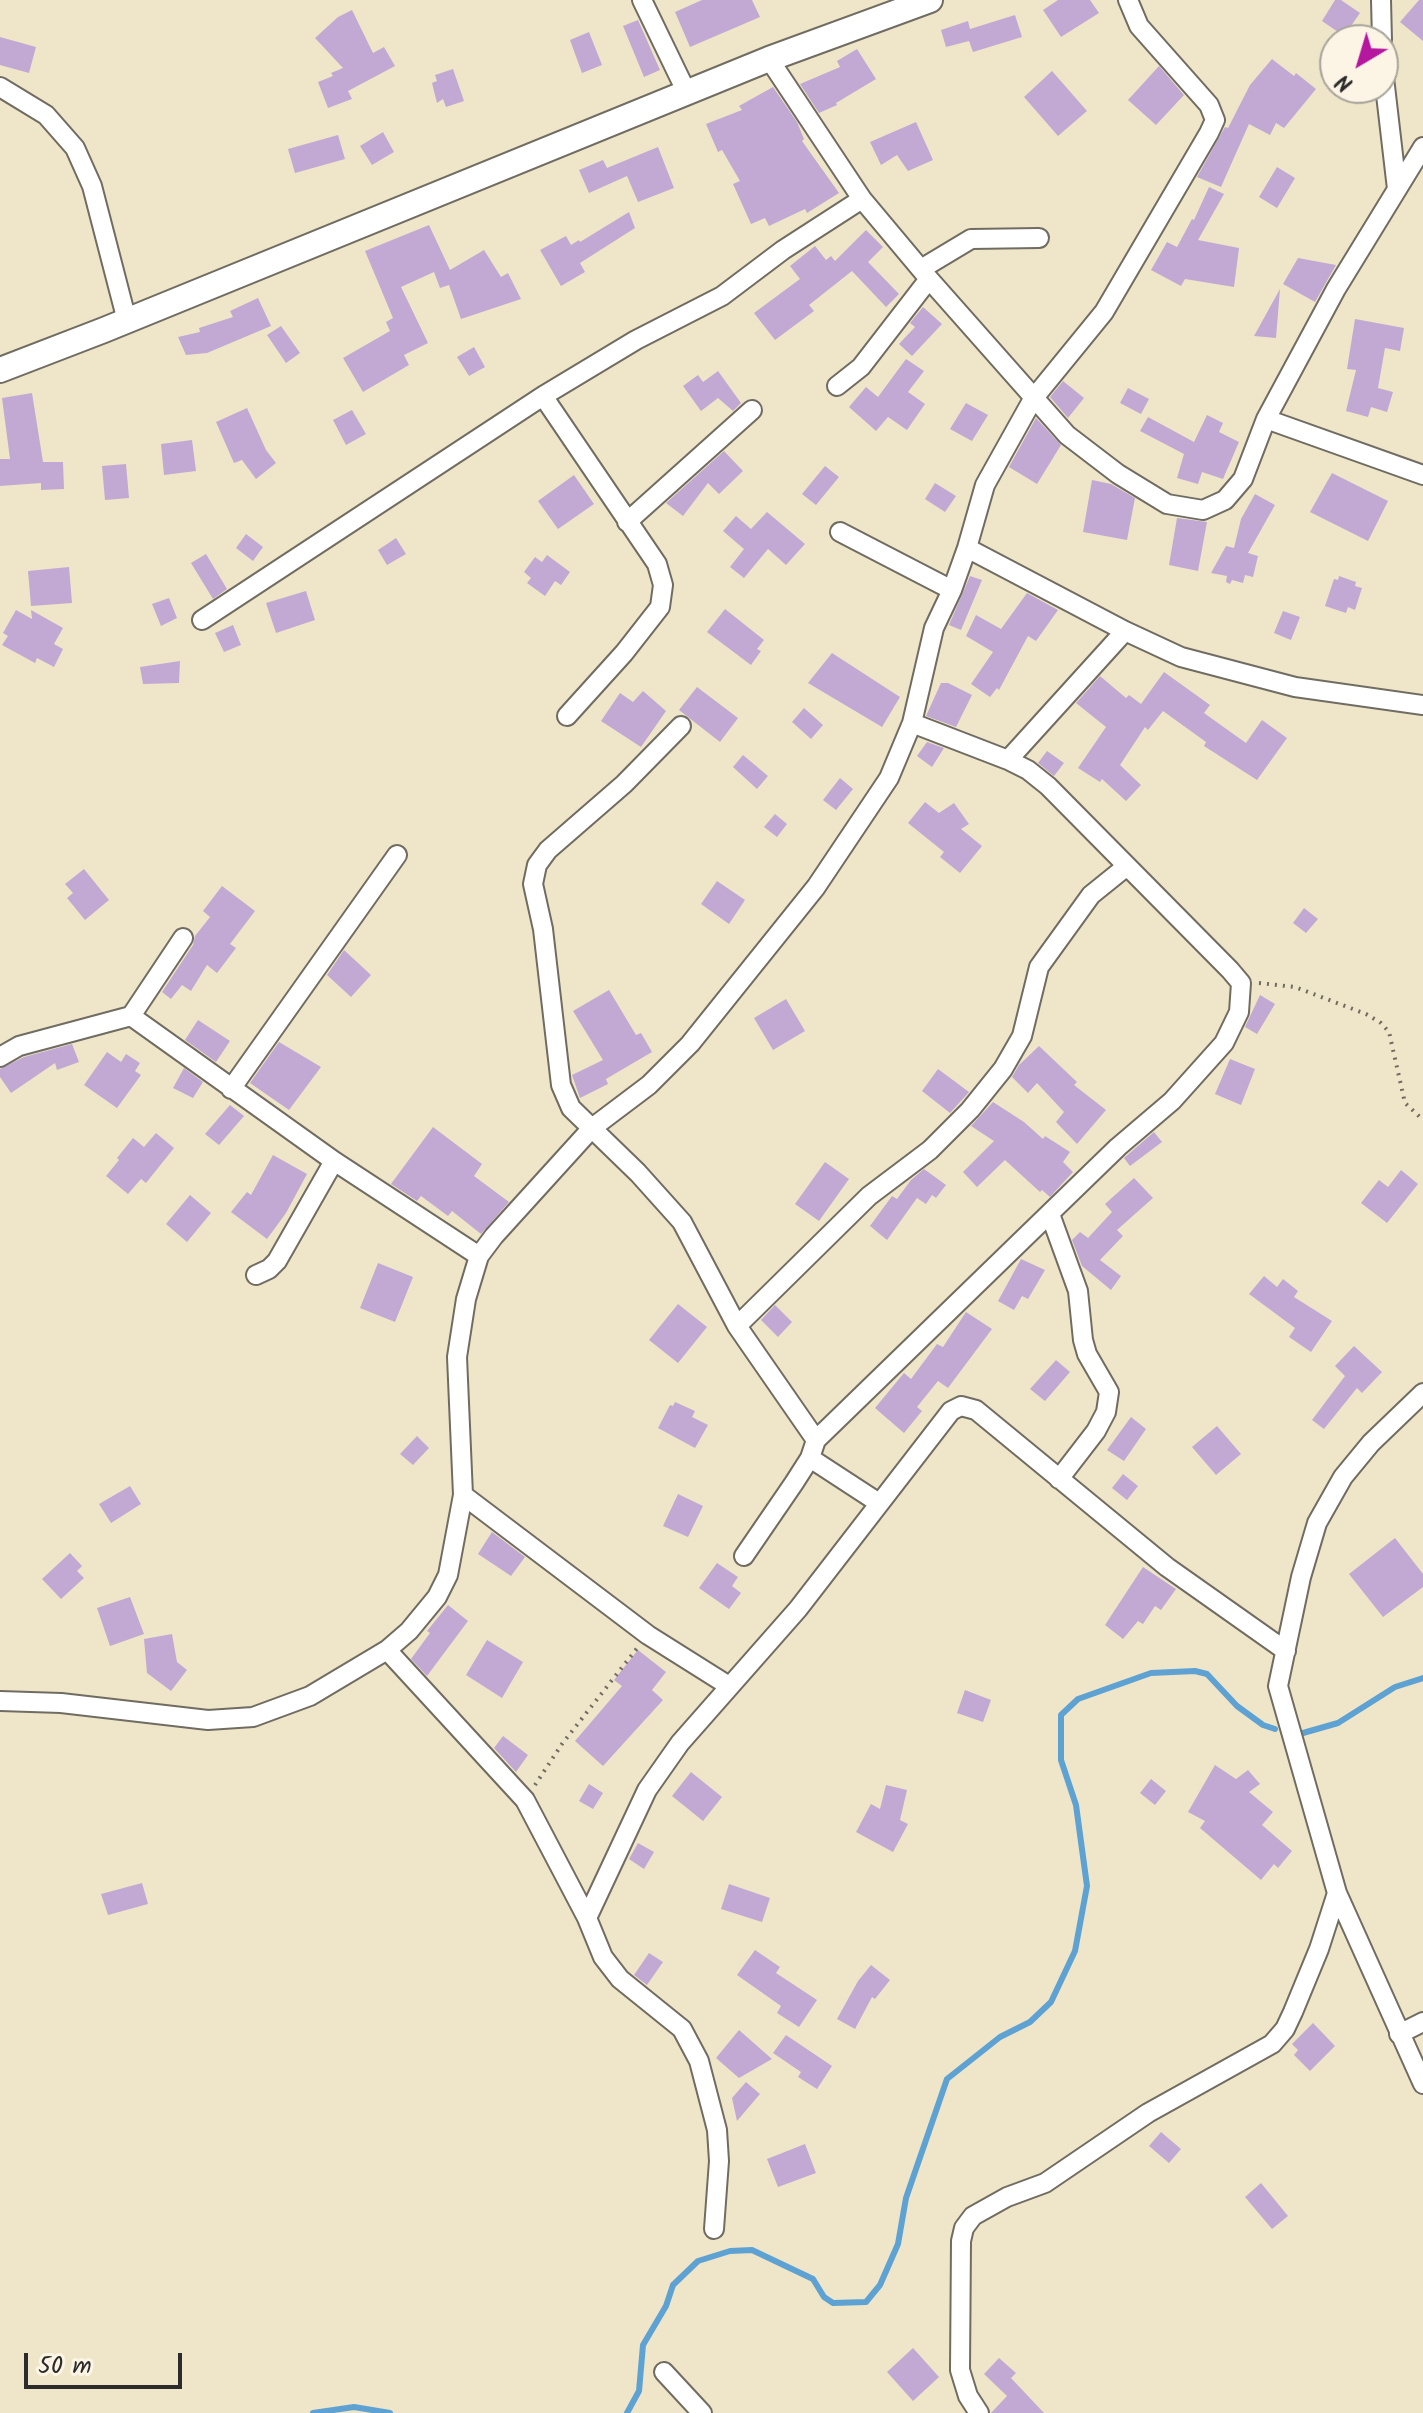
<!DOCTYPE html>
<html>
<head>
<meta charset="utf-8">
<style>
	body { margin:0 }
	#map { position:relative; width:1423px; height:2413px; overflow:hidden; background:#efe6c9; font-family:Kalam,sans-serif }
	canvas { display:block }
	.north { position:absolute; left:1319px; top:24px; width:80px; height:80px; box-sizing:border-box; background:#fcf5e5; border:2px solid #a8a49b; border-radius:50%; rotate:218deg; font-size:22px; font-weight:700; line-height:32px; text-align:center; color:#2b2b2b }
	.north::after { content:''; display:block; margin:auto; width:28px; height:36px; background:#b5179e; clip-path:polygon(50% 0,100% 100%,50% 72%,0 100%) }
	.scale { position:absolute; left:24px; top:2353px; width:158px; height:36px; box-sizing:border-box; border:4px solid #2b2b2b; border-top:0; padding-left:10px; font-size:24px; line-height:28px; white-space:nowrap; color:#2b2b2b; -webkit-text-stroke:6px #fcf5e5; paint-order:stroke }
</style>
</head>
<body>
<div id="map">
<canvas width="1423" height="2413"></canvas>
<div class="north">N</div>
<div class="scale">50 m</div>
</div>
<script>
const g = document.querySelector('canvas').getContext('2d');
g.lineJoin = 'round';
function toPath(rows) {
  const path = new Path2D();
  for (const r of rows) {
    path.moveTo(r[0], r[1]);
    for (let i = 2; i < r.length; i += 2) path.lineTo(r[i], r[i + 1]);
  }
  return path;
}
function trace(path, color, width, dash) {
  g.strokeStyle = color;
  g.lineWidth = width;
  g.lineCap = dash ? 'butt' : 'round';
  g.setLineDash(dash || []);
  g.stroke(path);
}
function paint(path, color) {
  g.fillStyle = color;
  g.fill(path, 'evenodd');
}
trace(toPath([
	[1303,1733,1338,1723,1395,1687,1423,1678],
	[313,2413,354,2407,390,2413],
	[627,2413,639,2391,643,2345,666,2306,673,2285,698,2261,730,2251,752,2250,813,2279,824,2297,833,2303,866,2302,880,2285,898,2244,906,2198,947,2079,1000,2037,1030,2022,1051,2002,1075,1951,1087,1886,1076,1805,1061,1760,1061,1715,1078,1699,1151,1673,1195,1671,1207,1674,1237,1706,1263,1725,1275,1729]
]), '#5ea2d3', 6);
paint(toPath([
	[702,0,752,0,760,17,690,47,675,12],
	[1058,0,1090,0,1099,13,1061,37,1043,10],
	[1335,0,1341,0,1360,13,1344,36,1322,21],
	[1419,0,1423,0,1423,41,1400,22],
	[352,10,373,53,384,47,395,66,348,91,352,99,328,108,318,82,333,76,331,73,343,68,315,38,338,17],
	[1015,15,1022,37,973,52,969,41,946,47,941,30,968,21,970,29],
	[638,20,660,70,644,77,623,26],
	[589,32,602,65,582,73,570,40],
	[0,37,36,47,29,73,0,65],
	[857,49,876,79,836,103,837,105,819,113,800,84,840,67,837,61],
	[1272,59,1294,76,1296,73,1316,89,1284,128,1276,123,1270,135,1249,124,1221,187,1197,177,1225,127,1228,128,1250,85],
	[1159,66,1184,95,1156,125,1128,100],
	[453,69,464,101,446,107,443,99,437,103,432,83,437,81,435,75],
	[1052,71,1087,111,1058,136,1024,97],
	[773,87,797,122,804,139,802,141,839,193,807,213,805,209,769,226,765,218,751,224,733,184,740,181,722,150,718,152,706,124,742,110,739,106],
	[916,122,933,160,908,171,897,155,881,165,870,142],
	[383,132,394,152,372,165,360,146],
	[338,135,345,159,295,173,288,149],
	[658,147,674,188,638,202,627,176,589,193,579,170,603,160,607,168],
	[1277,167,1295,178,1277,208,1259,197],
	[1209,187,1224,194,1198,240,1239,248,1234,287,1185,279,1181,286,1151,270,1167,242,1177,247,1192,219,1194,220],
	[629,212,635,228,580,263,585,272,561,286,540,250,566,236,571,245,579,240,580,242],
	[429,225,450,270,484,250,501,277,508,273,521,299,461,319,449,285,440,288,434,272,401,287,428,343,404,355,409,365,363,392,343,358,390,331,386,322,393,318,365,251],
	[866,230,883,247,868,262,899,294,886,307,852,271,809,305,814,311,775,340,754,313,800,279,790,266,815,246,826,260,831,256,835,261],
	[1298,258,1336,265,1315,302,1283,284],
	[1280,289,1276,338,1254,336],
	[258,298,271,326,207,353,186,355,178,337,200,332,199,328,233,317,230,311],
	[923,307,942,324,912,356,899,344,915,327,910,323],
	[1355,319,1404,328,1400,351,1385,348,1378,388,1393,392,1387,412,1371,407,1368,417,1346,411,1356,370,1347,369],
	[281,326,300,353,286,363,267,335],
	[474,347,485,367,469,376,457,357],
	[906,359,924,371,908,392,925,404,907,430,888,417,876,431,849,407,866,387,878,397],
	[718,371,741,403,733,411,718,398,701,411,683,386,698,375,703,382],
	[1063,381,1084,398,1068,418,1050,397],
	[1128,388,1149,399,1141,414,1120,403],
	[32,393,43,462,63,462,64,489,41,490,41,483,0,486,0,459,10,459,2,398],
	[966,403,988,415,972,441,950,429],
	[247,408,266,450,276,463,256,479,242,460,234,463,216,422],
	[352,410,366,434,346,445,333,420],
	[1207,415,1223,423,1219,432,1239,442,1223,479,1202,472,1198,484,1177,478,1184,454,1140,431,1148,417,1194,442],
	[1036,418,1061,445,1037,484,1009,467],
	[192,440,196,471,164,475,161,444],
	[724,451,743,471,719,494,708,483,683,516,666,503],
	[126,464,129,498,105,500,102,466],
	[825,466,839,477,816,505,802,494],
	[1332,473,1388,501,1368,541,1310,512],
	[574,475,594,504,558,529,538,501],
	[1092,480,1111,484,1135,498,1127,540,1083,532],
	[935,483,956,496,945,512,925,499],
	[1255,494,1275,505,1248,553,1258,556,1253,577,1245,575,1243,583,1232,580,1230,584,1226,582,1227,576,1211,573,1226,546,1234,548,1241,519],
	[767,512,805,544,786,565,768,549,744,578,730,567,744,549,723,531,736,516,751,529],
	[1177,518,1207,522,1198,571,1169,565],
	[246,534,263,547,253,561,236,548],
	[396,538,406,554,387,565,378,550],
	[206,554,227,589,213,599,191,563],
	[547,555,570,572,561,585,555,581,545,596,527,583,531,578,524,572,535,557,542,562],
	[69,567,72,603,31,606,28,571],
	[970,576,982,580,961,630,949,625],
	[1339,576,1356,582,1355,586,1362,588,1355,610,1348,607,1346,613,1325,606,1334,579,1338,580],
	[306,591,315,620,276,633,266,603],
	[1027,593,1058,610,1036,641,1028,636,999,690,997,688,990,697,971,684,993,652,966,636,976,615,1001,629],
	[169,598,177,618,161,626,152,604],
	[725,609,764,640,757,649,761,651,751,665,707,632],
	[16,610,32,619,31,610,63,628,54,644,63,649,54,667,37,658,35,663,2,645,8,636,3,633],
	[1283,611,1300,617,1291,640,1274,633],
	[233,625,241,645,224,652,215,633],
	[832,653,900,697,882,727,808,683],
	[180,661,179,683,143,684,140,667],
	[1164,672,1210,705,1204,713,1246,743,1262,720,1287,738,1257,780,1204,746,1206,742,1163,711,1148,730,1145,727,1120,765,1141,785,1126,801,1102,779,1100,782,1078,768,1106,727,1076,703,1100,676,1126,698,1129,695,1141,704],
	[941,683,948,683,972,695,956,727,926,716],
	[697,687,738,718,720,742,679,710],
	[643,691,666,711,641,747,601,721,620,693,633,702],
	[804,708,823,725,811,739,792,722],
	[927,742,944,748,932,767,917,756],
	[1047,751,1064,763,1054,776,1038,763],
	[743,755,768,776,757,789,733,767],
	[840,778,853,789,836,810,823,800],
	[925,802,939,813,954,803,969,824,961,829,982,846,960,873,940,857,944,852,908,823],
	[775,814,787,824,777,837,764,827],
	[84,869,109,900,85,920,67,898,73,893,65,884],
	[717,881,745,900,729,924,701,904],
	[222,886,255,911,230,944,236,948,217,973,207,965,191,991,182,985,171,999,162,992,193,945,195,936,210,917,203,911],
	[1304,908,1318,919,1306,933,1293,923],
	[344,950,371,975,351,997,327,975],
	[609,990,636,1035,641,1033,652,1052,606,1079,608,1084,580,1098,572,1075,603,1060,573,1011],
	[1260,995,1275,1004,1257,1034,1245,1027],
	[786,999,805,1031,773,1050,754,1018],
	[198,1020,230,1041,216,1062,185,1040],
	[279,1042,321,1067,289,1110,250,1083],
	[72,1044,79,1062,57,1070,55,1063,11,1093,0,1077,0,1069,24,1057],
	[1039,1046,1077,1082,1074,1085,1106,1110,1077,1144,1056,1122,1064,1112,1037,1083,1028,1093,1012,1077,1019,1065],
	[107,1052,121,1062,126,1054,140,1063,135,1071,141,1075,117,1108,84,1085],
	[1230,1059,1255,1069,1241,1105,1215,1094],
	[184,1068,203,1082,193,1098,173,1088],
	[938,1069,969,1092,950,1113,922,1091],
	[993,1102,1024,1122,1043,1139,1045,1136,1070,1152,1063,1162,1073,1172,1050,1197,1042,1190,1040,1192,1005,1160,977,1187,963,1172,994,1141,971,1126],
	[230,1105,244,1116,219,1145,205,1134],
	[433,1127,482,1164,474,1176,509,1202,481,1234,452,1211,448,1216,421,1196,417,1201,391,1184],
	[1154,1132,1162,1142,1130,1166,1124,1158],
	[156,1133,174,1148,146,1183,141,1179,128,1194,106,1176,119,1160,117,1158,133,1138,144,1147],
	[273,1155,307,1174,286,1213,267,1239,231,1212,247,1192,251,1195],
	[825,1162,849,1179,819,1221,795,1204],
	[924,1169,946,1185,936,1198,932,1195,926,1204,917,1198,887,1240,870,1226,892,1196,897,1199,911,1180],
	[1401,1170,1418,1184,1387,1223,1361,1203,1379,1180,1388,1187],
	[1134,1178,1153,1198,1117,1230,1123,1236,1100,1260,1121,1276,1111,1290,1082,1266,1072,1240,1080,1232,1088,1238,1112,1212,1105,1204],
	[190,1195,211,1213,187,1242,166,1224],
	[1021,1259,1045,1270,1028,1299,1022,1296,1014,1310,998,1301],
	[378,1263,413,1277,395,1322,360,1308],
	[1264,1276,1277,1287,1283,1279,1298,1291,1294,1297,1332,1321,1311,1352,1289,1337,1295,1328,1249,1294],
	[678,1304,707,1327,678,1363,649,1340],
	[775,1305,792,1322,778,1337,761,1320],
	[966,1312,992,1329,948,1388,938,1381,917,1407,922,1411,904,1433,875,1408,904,1373,911,1379,937,1344,943,1347],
	[1354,1346,1382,1372,1362,1393,1357,1388,1324,1429,1312,1420,1345,1376,1335,1366],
	[1056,1360,1070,1372,1045,1401,1030,1389],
	[675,1402,695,1411,692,1417,708,1425,695,1448,658,1428,670,1405,673,1406],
	[1131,1417,1146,1429,1124,1461,1107,1450],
	[1217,1426,1241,1454,1216,1475,1192,1447],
	[417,1436,429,1448,413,1465,400,1454],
	[1123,1474,1138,1486,1127,1500,1112,1488],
	[130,1486,141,1504,111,1523,99,1504],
	[678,1494,703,1506,688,1537,663,1526],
	[492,1532,525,1557,511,1576,478,1554],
	[1395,1538,1423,1574,1423,1587,1383,1617,1349,1574],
	[70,1553,82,1566,77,1571,84,1578,61,1599,42,1579],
	[717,1563,738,1577,732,1586,741,1593,729,1609,699,1588],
	[1143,1567,1176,1589,1161,1610,1155,1606,1143,1624,1138,1621,1123,1639,1105,1625],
	[130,1597,144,1634,110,1646,97,1608],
	[448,1605,468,1621,427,1676,411,1659,430,1633,427,1631],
	[172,1634,177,1662,187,1670,171,1691,147,1673,144,1639],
	[487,1640,523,1662,502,1698,466,1675],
	[638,1650,666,1672,652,1690,663,1700,603,1766,575,1741,622,1686,614,1680],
	[965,1690,991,1700,983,1722,957,1713],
	[503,1736,528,1755,516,1772,494,1748],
	[1215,1765,1236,1779,1248,1770,1260,1784,1249,1792,1273,1812,1262,1825,1292,1851,1278,1868,1274,1864,1261,1880,1200,1828,1205,1821,1188,1812],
	[691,1772,722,1797,703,1821,672,1796],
	[1151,1779,1166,1791,1155,1805,1140,1793],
	[589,1784,603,1793,593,1809,579,1801],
	[886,1785,907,1790,900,1820,908,1824,893,1852,856,1832,871,1804,880,1809],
	[638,1843,654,1852,644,1869,629,1859],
	[142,1883,148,1904,108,1915,101,1894],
	[729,1884,770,1898,762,1922,721,1909],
	[755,1950,780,1967,776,1973,817,2000,799,2027,777,2013,781,2006,737,1975],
	[649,1953,663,1962,647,1985,634,1975],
	[871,1965,890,1980,875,1999,872,1997,855,2029,837,2019,858,1981],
	[1313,2023,1335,2046,1310,2071,1294,2055,1298,2050,1292,2044],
	[739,2030,772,2059,739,2078,716,2058],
	[786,2035,832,2066,817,2089,798,2077,801,2072,773,2053],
	[746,2082,760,2094,737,2121,732,2098],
	[1161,2132,1181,2149,1169,2163,1149,2146],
	[805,2144,816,2173,778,2187,767,2159],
	[1261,2183,1288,2216,1272,2229,1245,2197],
	[913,2348,939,2377,913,2401,887,2372],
	[999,2358,1016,2373,1011,2378,1044,2413,991,2413,1007,2396,984,2374]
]), '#c1a9d3');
const street = toPath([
	[642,0,687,93],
	[1381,0,1382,40],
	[769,59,862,199,929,279,1067,435,1118,474,1167,504,1203,510,1225,500,1243,479,1266,419,1336,289,1423,147],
	[1383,69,1397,189],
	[0,87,46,115,75,148,92,186,127,321],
	[921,269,971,239,1039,238],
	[837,386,861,367,929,279],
	[543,396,657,564,663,585,660,607,624,653,567,716],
	[1266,419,1423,475],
	[627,522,752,410],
	[840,532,952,590],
	[967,548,1125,631,1181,657,1295,687,1423,705],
	[202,620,543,396,636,340,722,296,783,250,862,199],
	[681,726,624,784,548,850,537,865,533,884,543,929,561,1085,571,1108,638,1173,682,1222,737,1326,816,1440,810,1458,794,1483,744,1556],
	[1008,760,1125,631],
	[183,938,131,1016,334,1161,479,1256],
	[0,1057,19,1046,131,1016],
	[231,1089,397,855],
	[1050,1214,1078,1291,1083,1340,1087,1354,1109,1392,1106,1412,1096,1431,1059,1479],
	[256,1275,269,1269,277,1261,334,1161],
	[737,1326,869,1196,930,1150,970,1110,1003,1069,1022,1036,1039,967,1091,895,1127,866],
	[1423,1393,1371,1443,1343,1477,1317,1523,1301,1577,1278,1686,1337,1893,1423,2084],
	[816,1440,1118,1147,1172,1101,1224,1043,1239,1012,1241,983,1230,970,1048,786,1028,770,1008,760,912,723],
	[810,1458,879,1503],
	[463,1495,648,1635,729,1686],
	[387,1650,525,1800,587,1918,603,1957,620,1979,682,2029,699,2061,717,2130,719,2161,714,2229],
	[0,1701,61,1703,208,1720,253,1717,310,1696,387,1650,409,1631,437,1597,448,1575,463,1495,457,1357,466,1299,479,1256,494,1236,592,1128,649,1085,690,1044,816,887,889,778,912,723,934,628,952,590,967,548,985,485,1033,399,1104,312,1209,133,1215,120,1209,105,1139,26,1128,0],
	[587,1918,647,1790,680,1743,798,1609,951,1411,961,1406,976,1410,1167,1567,1286,1651],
	[1399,2034,1423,2022],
	[664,2372,702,2413],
	[979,2413,968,2396,960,2370,961,2241,964,2228,973,2216,1007,2197,1045,2183,1148,2113,1272,2044,1285,2029,1293,2012,1319,1949,1337,1893]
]);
const secondary = toPath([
	[0,370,104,330,769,59,930,0]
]);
trace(street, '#706c62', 22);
trace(secondary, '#706c62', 28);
trace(toPath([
	[1259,983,1295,987,1366,1014,1381,1023,1389,1032,1405,1103,1423,1120],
	[535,1785,562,1744,638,1647]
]), '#706c62', 4, [2, 6]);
trace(street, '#fff', 18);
trace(secondary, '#fff', 24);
</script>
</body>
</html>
